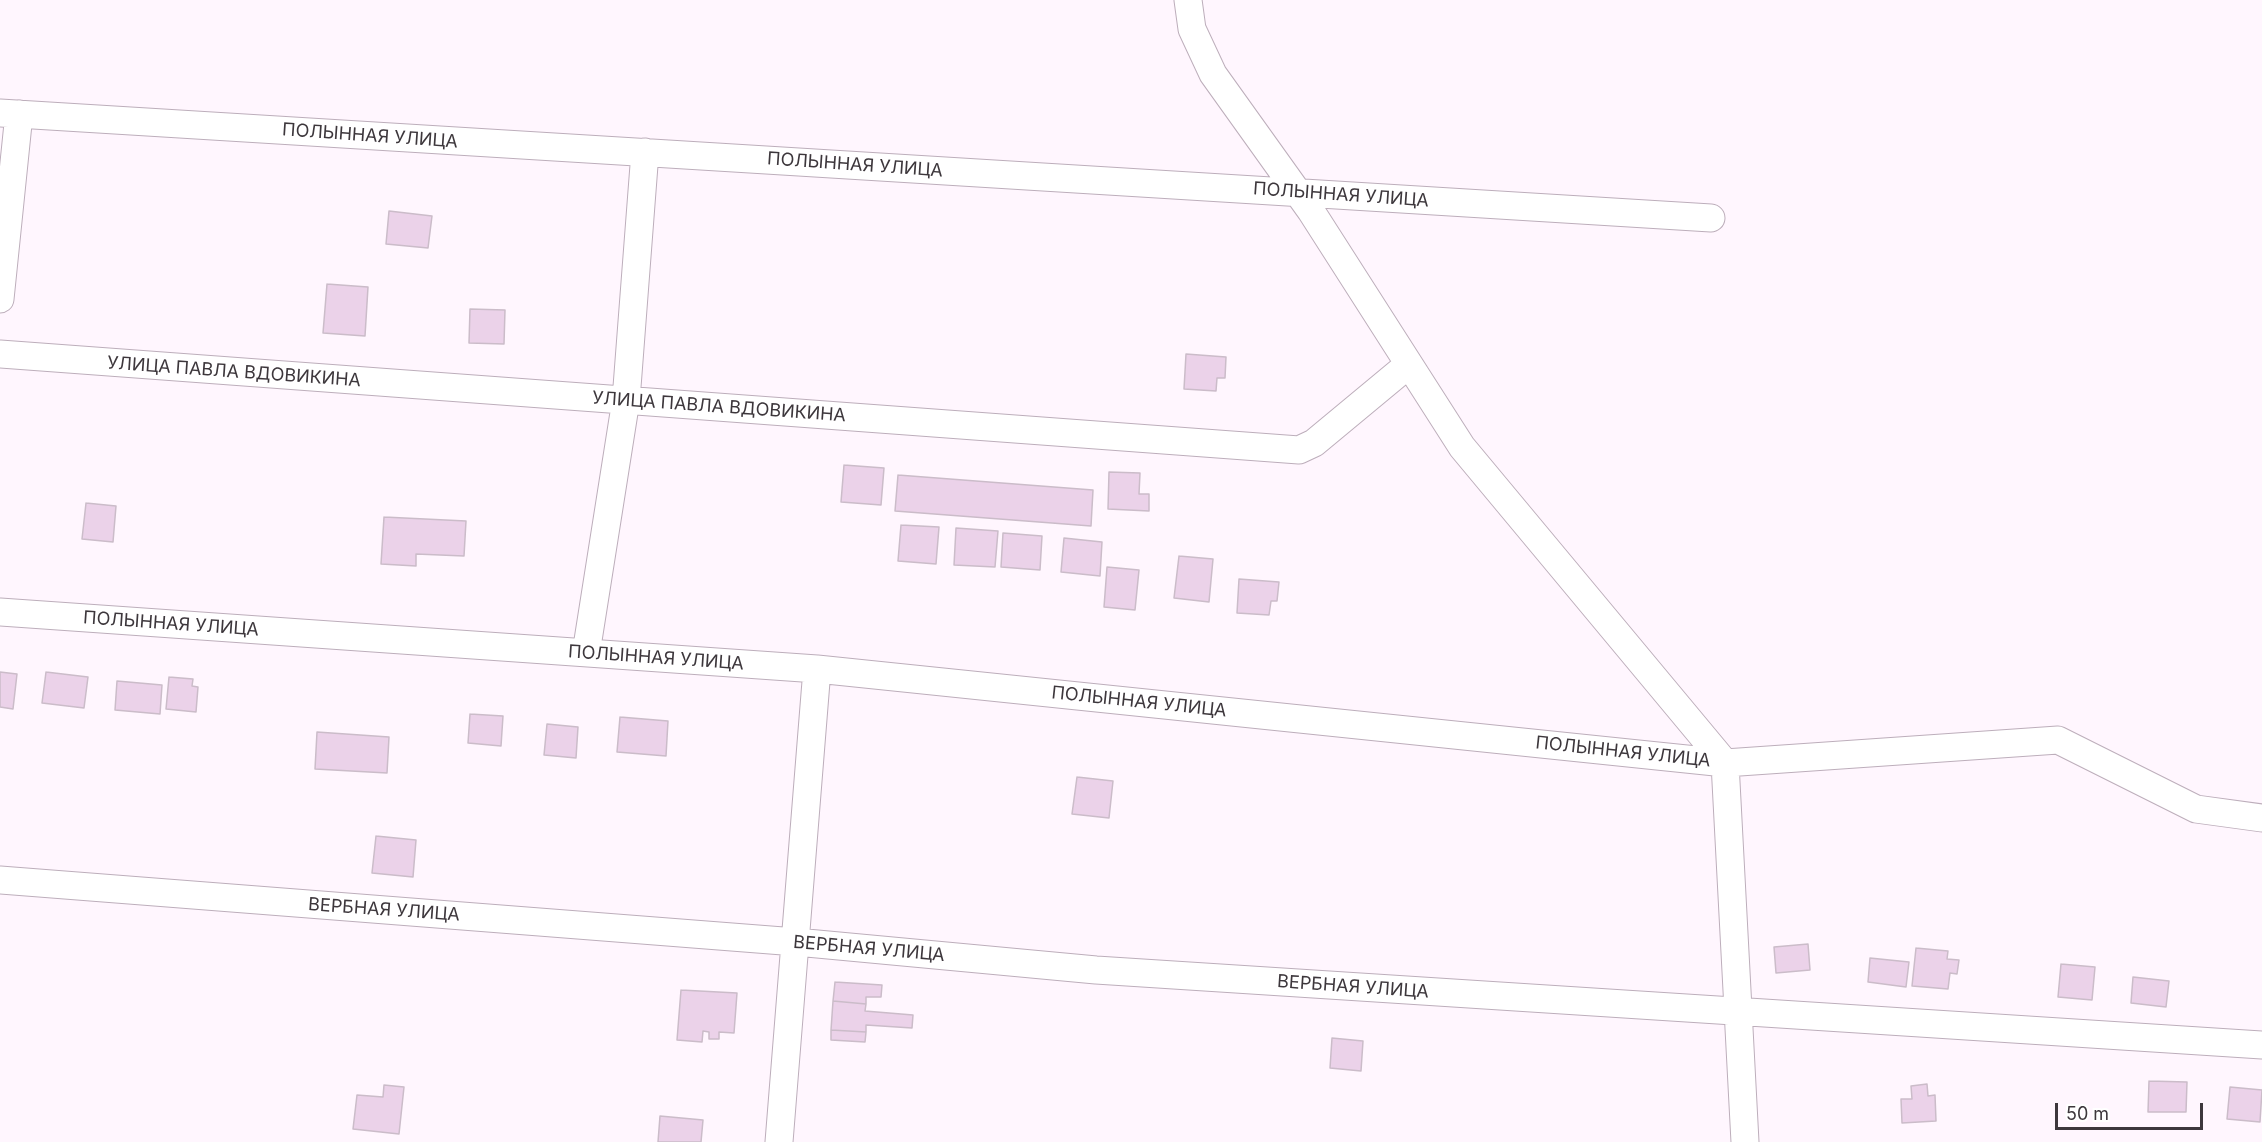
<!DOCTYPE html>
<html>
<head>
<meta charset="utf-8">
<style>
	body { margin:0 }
	#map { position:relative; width:2262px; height:1142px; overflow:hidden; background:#fff6fe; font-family:Inter,sans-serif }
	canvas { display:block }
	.scale { position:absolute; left:2055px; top:1103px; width:148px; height:27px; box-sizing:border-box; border:3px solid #3d373c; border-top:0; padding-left:8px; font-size:18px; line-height:21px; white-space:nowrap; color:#3d373c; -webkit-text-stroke:4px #fff; paint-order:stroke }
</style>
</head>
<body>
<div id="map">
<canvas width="2262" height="1142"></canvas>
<div class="scale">50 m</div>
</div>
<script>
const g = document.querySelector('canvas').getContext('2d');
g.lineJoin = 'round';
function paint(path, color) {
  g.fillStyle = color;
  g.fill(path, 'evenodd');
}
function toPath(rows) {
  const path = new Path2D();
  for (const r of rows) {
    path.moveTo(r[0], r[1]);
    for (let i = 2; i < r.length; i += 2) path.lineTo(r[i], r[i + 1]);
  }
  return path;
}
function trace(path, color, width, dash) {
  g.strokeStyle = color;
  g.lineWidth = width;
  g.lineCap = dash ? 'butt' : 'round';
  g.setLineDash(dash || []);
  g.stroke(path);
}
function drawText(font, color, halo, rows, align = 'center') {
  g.font = font + ' Inter,sans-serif';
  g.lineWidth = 6;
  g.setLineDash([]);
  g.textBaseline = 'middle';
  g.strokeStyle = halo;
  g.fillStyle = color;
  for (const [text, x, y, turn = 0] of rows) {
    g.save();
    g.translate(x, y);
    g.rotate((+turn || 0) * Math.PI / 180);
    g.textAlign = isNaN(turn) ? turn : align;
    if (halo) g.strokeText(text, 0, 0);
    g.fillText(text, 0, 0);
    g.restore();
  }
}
const building = toPath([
	[389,211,432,216,428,248,386,244,389,211],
	[327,284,368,287,365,336,323,333,327,284],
	[470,309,505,310,504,344,469,343,470,309],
	[1186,354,1226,357,1225,378,1217,378,1216,391,1184,389,1186,354],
	[844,465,884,468,881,505,841,502,844,465],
	[1109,472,1140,473,1139,494,1149,494,1149,511,1108,509,1109,472],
	[898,475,1093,490,1091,526,895,511,898,475],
	[86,503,116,506,113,542,82,539,86,503],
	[384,517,466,521,464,556,416,554,416,566,381,564,384,517],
	[901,525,939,527,936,564,898,561,901,525],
	[956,528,998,531,995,567,954,565,956,528],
	[1003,533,1042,536,1040,570,1001,567,1003,533],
	[1064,538,1102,542,1100,576,1061,572,1064,538],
	[1179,556,1213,559,1209,602,1174,598,1179,556],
	[1107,567,1139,570,1135,610,1104,607,1107,567],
	[1239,579,1279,582,1277,601,1271,601,1269,615,1237,613,1239,579],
	[0,672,17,674,13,709,0,707,0,672],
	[46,672,88,677,84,708,42,703,46,672],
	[169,677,193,679,192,686,198,687,196,712,166,709,169,677],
	[117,681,162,685,160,714,115,710,117,681],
	[470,714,503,716,501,746,468,743,470,714],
	[620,717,668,721,666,756,617,752,620,717],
	[547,724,578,727,576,758,544,755,547,724],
	[317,732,389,737,387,773,315,769,317,732],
	[1077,777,1113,781,1109,818,1072,814,1077,777],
	[376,836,416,840,413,877,372,873,376,836],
	[1808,944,1810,970,1776,973,1774,947,1808,944],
	[1916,948,1948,951,1947,959,1959,960,1957,974,1950,973,1948,989,1912,986,1916,948],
	[1870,958,1909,962,1906,987,1868,982,1870,958],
	[2061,964,2095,967,2092,1000,2058,997,2061,964],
	[2133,977,2169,981,2166,1007,2131,1003,2133,977],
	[835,982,882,985,881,997,866,997,866,1004,833,1001,835,982],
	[681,990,737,993,734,1033,719,1032,719,1039,709,1039,709,1032,703,1031,702,1042,677,1040,681,990],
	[833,1001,866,1004,865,1011,913,1015,912,1028,866,1025,866,1032,831,1030,833,1001],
	[831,1030,866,1032,865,1042,831,1040,831,1030],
	[1332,1038,1363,1041,1361,1071,1330,1068,1332,1038],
	[2149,1081,2187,1082,2186,1112,2148,1112,2149,1081],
	[1927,1084,1928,1096,1935,1095,1936,1121,1902,1123,1901,1099,1912,1099,1911,1086,1927,1084],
	[384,1085,404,1087,399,1134,353,1129,357,1095,383,1097,384,1085],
	[2230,1087,2262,1090,2260,1122,2227,1119,2230,1087],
	[660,1116,703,1120,701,1142,658,1142,660,1116]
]);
paint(building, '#ebd2e9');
trace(building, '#cbbcc9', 1.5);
const minor = toPath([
	[1188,0,1192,29,1213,74,1311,211,1462,447,1725,763,1745,1142],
	[0,113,1711,218],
	[0,299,19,114],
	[0,354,1299,450,1314,443,1408,365],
	[0,612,817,669,1725,763,2058,740,2196,809,2262,818],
	[586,653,626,400,645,152],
	[0,880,796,942,1096,970,2262,1045],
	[779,1142,817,669]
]);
trace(minor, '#bdaebb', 29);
trace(minor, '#fff', 27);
drawText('18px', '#3d373c', '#fff', [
	["ПОЛЫННАЯ УЛИЦА",370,136,4],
	["ПОЛЫННАЯ УЛИЦА",855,165,4],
	["ПОЛЫННАЯ УЛИЦА",1341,195,4],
	["УЛИЦА ПАВЛА ВДОВИКИНА",234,372,4],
	["УЛИЦА ПАВЛА ВДОВИКИНА",719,407,4],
	["ПОЛЫННАЯ УЛИЦА",171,624,4],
	["ПОЛЫННАЯ УЛИЦА",656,658,4],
	["ПОЛЫННАЯ УЛИЦА",1139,702,6],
	["ПОЛЫННАЯ УЛИЦА",1623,752,6],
	["ВЕРБНАЯ УЛИЦА",384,910,4],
	["ВЕРБНАЯ УЛИЦА",869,949,5],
	["ВЕРБНАЯ УЛИЦА",1353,987,4]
]);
</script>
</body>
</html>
